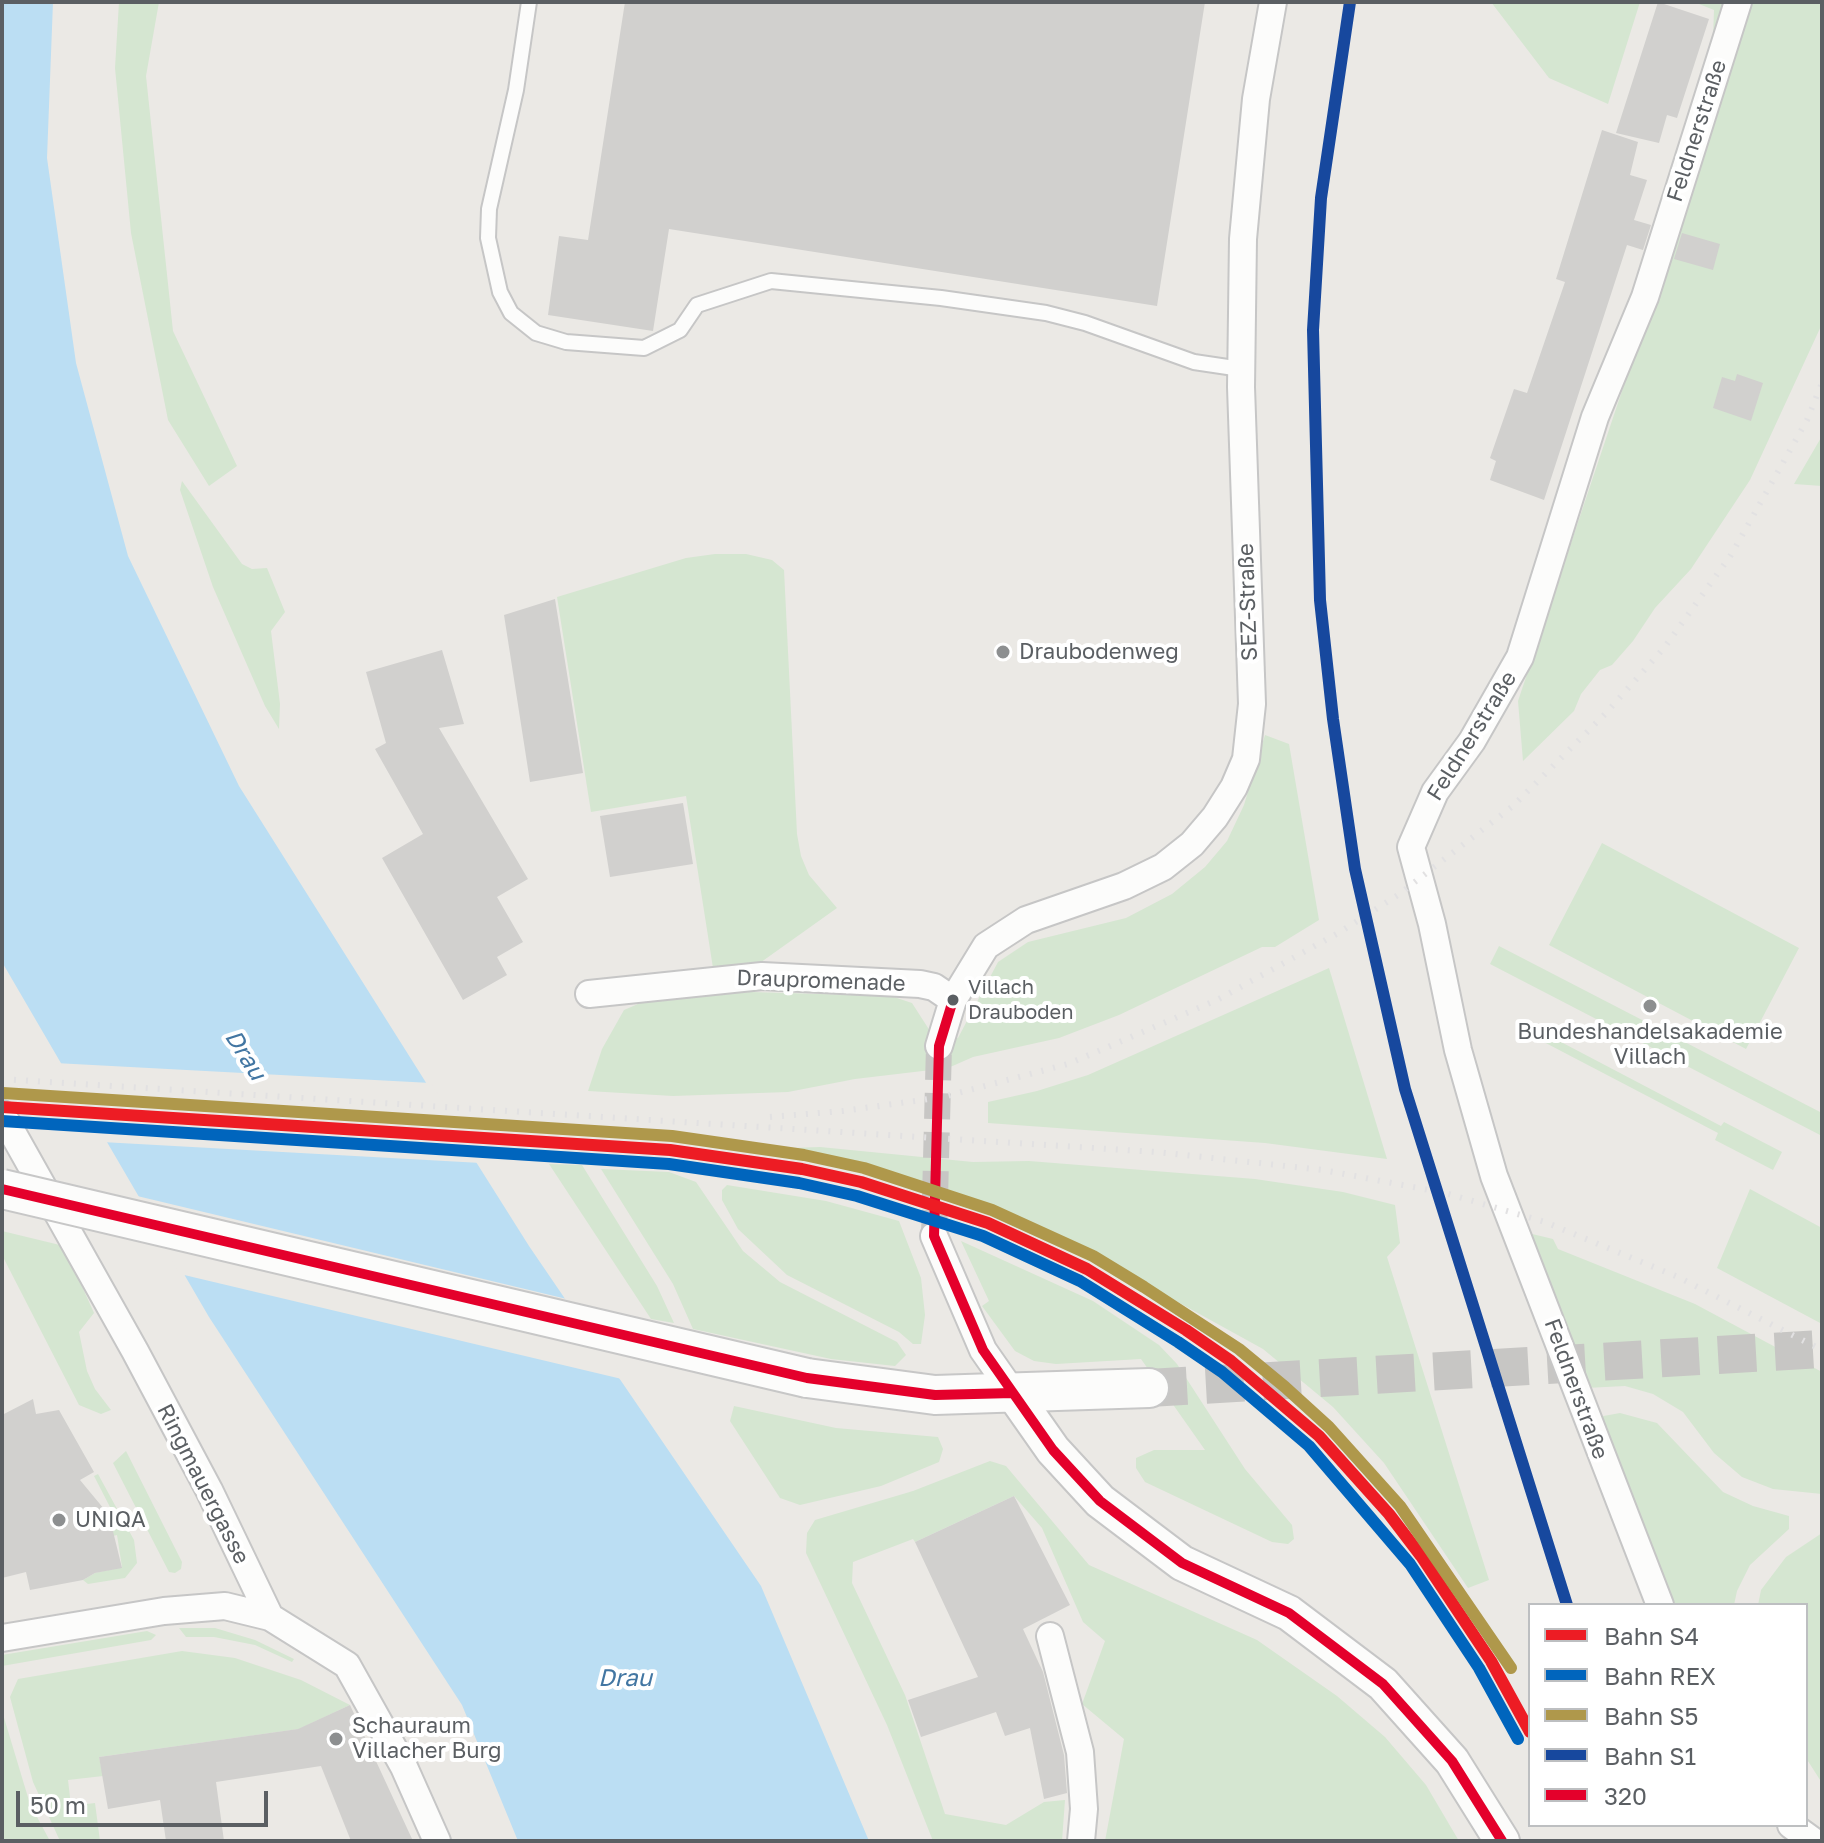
<!DOCTYPE html>
<html>
<head>
<meta charset="utf-8">
<style>
	body { margin:0 }
	#map { position:relative; width:1824px; height:1843px; overflow:hidden; background:#ebe9e5; font-family:"Golos Text",sans-serif }
	canvas { display:block }
	.frame { position:absolute; inset:0; border:4px solid #5b5f63; pointer-events:none }
	.legend { position:absolute; left:1528px; top:1603px; width:280px; height:224px; box-sizing:border-box; background:#fff; border:2px solid #bdbfc1; margin:0; padding:10px 14px; list-style:none; font-size:24px; color:#5b5f63 }
	.legend li { display:flex; align-items:center; gap:16px; height:40px }
	.legend b { width:40px; border:2px solid #bdbfc1 }
	.scale { position:absolute; left:16px; top:1791px; width:252px; height:36px; box-sizing:border-box; border:4px solid #5b5f63; border-top:0; padding-left:10px; font-size:24px; line-height:28px; white-space:nowrap; color:#5b5f63; -webkit-text-stroke:6px #fff; paint-order:stroke }
</style>
</head>
<body>
<div id="map">
<canvas width="1824" height="1843"></canvas>
<div class="frame"></div>
<ul class="legend">
<li><b style="height:10px;background:#ed1c24"></b>Bahn S4</li>
<li><b style="height:10px;background:#0065bd"></b>Bahn REX</li>
<li><b style="height:10px;background:#af984b"></b>Bahn S5</li>
<li><b style="height:10px;background:#17489e"></b>Bahn S1</li>
<li><b style="height:10px;background:#e4002b"></b>320</li>
</ul>
<div class="scale">50 m</div>
</div>
<script>
const g = document.querySelector('canvas').getContext('2d');
g.lineJoin = 'round';
function paint(path, color) {
  g.fillStyle = color;
  g.fill(path, 'evenodd');
}
function toPath(rows) {
  const path = new Path2D();
  for (const r of rows) {
    path.moveTo(r[0], r[1]);
    for (let i = 2; i < r.length; i += 2) path.lineTo(r[i], r[i + 1]);
  }
  return path;
}
function trace(path, color, width, dash) {
  g.strokeStyle = color;
  g.lineWidth = width;
  g.lineCap = dash ? 'butt' : 'round';
  g.setLineDash(dash || []);
  g.stroke(path);
}
function drawText(font, color, halo, rows, align = 'center') {
  g.font = font + ' "Golos Text",sans-serif';
  g.lineWidth = 8;
  g.setLineDash([]);
  g.textBaseline = 'middle';
  g.strokeStyle = halo;
  g.fillStyle = color;
  for (const [text, x, y, turn = 0] of rows) {
    g.save();
    g.translate(x, y);
    g.rotate((+turn || 0) * Math.PI / 180);
    g.textAlign = isNaN(turn) ? turn : align;
    if (halo) g.strokeText(text, 0, 0);
    g.fillText(text, 0, 0);
    g.restore();
  }
}
paint(toPath([
	[119,2,159,2,146,76,173,331,237,466,209,486,168,420,131,233,115,68],
	[1491,2,1640,2,1608,104,1549,78],
	[1694,2,1822,2,1822,324,1750,480,1691,569,1655,608,1633,641,1612,665,1600,670,1581,694,1574,711,1523,761,1518,701,1733,60,1713,38,1714,10],
	[1822,436,1822,486,1794,484],
	[182,481,242,564,252,569,267,568,285,612,271,631,280,704,279,729,265,706,213,587,180,490],
	[715,554,746,554,772,560,784,570,797,834,801,856,809,875,837,908,757,965,713,968,686,796,591,812,557,597,686,558],
	[1265,735,1289,744,1319,920,1275,947,1262,947,1119,1015,1059,1038,973,1057,948,1068,855,1079,788,1092,673,1096,588,1091,602,1049,624,1010,652,998,751,992,891,996,912,1003,930,1031,958,1038,998,962,1028,942,1126,918,1172,894,1205,867,1227,841,1244,805],
	[1602,843,1799,948,1746,1049,1549,945],
	[1499,946,1822,1113,1822,1136,1490,964],
	[1329,968,1387,1159,1265,1143,988,1123,988,1102,1037,1091,1088,1075],
	[1521,1021,1721,1126,1724,1122,1782,1152,1773,1170,1715,1140,1718,1133,1517,1028],
	[820,1147,973,1162,1029,1161,1255,1179,1343,1192,1395,1205,1400,1243,1387,1257,1489,1580,1468,1588,1384,1463,1333,1407,1263,1349,1069,1242,995,1211,902,1181,818,1161,792,1148],
	[549,1164,582,1165,657,1286,674,1323,651,1319],
	[601,1169,669,1172,696,1182,743,1251,780,1282,897,1342,906,1355,895,1366,831,1359,693,1329,673,1284],
	[727,1185,826,1201,899,1221,921,1278,925,1315,921,1344,913,1344,899,1332,787,1275,738,1229,722,1200,722,1190],
	[1750,1189,1822,1228,1822,1324,1717,1268],
	[2,1231,64,1246,94,1313,79,1332,87,1371,95,1389,111,1410,101,1414,79,1405,2,1255],
	[1528,1233,1553,1239,1558,1249,1695,1304,1822,1372,1822,1494,1773,1489,1742,1477,1714,1453,1683,1412,1653,1394,1625,1386,1586,1388],
	[961,1241,1093,1301,1159,1345,1177,1364,1245,1469,1292,1525,1294,1539,1288,1544,1272,1542,1145,1482,1136,1468,1136,1458,1154,1450,1205,1450,1141,1359,1056,1364,1034,1361,1015,1351,982,1306,989,1301],
	[734,1406,836,1428,938,1437,943,1449,939,1462,881,1486,800,1505,780,1498,730,1421],
	[1620,1413,1657,1423,1723,1492,1753,1506,1789,1516,1789,1529,1750,1565,1737,1591,1734,1605,1673,1605,1598,1417],
	[126,1451,182,1562,181,1569,175,1573,169,1572,113,1463],
	[990,1461,1006,1466,1089,1565,1257,1640,1337,1696,1385,1737,1426,1785,1459,1841,1105,1841,1124,1739,1082,1704,1105,1641,1083,1622,1042,1528,1014,1496,915,1542,913,1539,853,1562,852,1583,905,1695,945,1814,1006,1825,1044,1802,1065,1800,1062,1841,933,1841,887,1725,806,1553,807,1533,815,1520,913,1491],
	[98,1474,134,1540,137,1563,125,1578,88,1584,83,1580,95,1573,122,1567,117,1535,113,1536,111,1509,94,1476],
	[1822,1533,1822,1783,1806,1758,1806,1605,1758,1605,1761,1590,1786,1557],
	[179,1628,215,1628,255,1640,294,1659,292,1662,255,1645,214,1637,186,1637],
	[147,1631,156,1635,151,1640,2,1666,2,1655],
	[182,1651,235,1658,301,1680,350,1705,299,1729,99,1757,103,1776,68,1780,71,1806,95,1803,100,1841,60,1841,33,1782,10,1697,18,1679],
	[2,1711,30,1804,50,1841,2,1841]
]), '#d5e6d1');
paint(toPath([
	[2,2,53,2,47,158,76,363,128,556,239,786,529,1246,761,1586,869,1841,518,1841,462,1705,209,1317,2,962]
]), '#bbdef3');
paint(toPath([
	[55,1063,431,1083,481,1163,102,1142],
	[133,1195,571,1300,626,1380,180,1274]
]), '#ebe9e5');
paint(toPath([
	[625,2,1205,2,1157,306,669,229,653,331,548,315,559,236,588,240],
	[1658,2,1709,19,1677,118,1667,115,1659,143,1616,133],
	[1602,130,1638,142,1630,175,1647,180,1634,220,1651,225,1643,250,1627,245,1544,500,1490,480,1496,461,1490,458,1514,389,1527,393,1565,282,1556,279],
	[1682,233,1720,244,1713,270,1674,259],
	[1737,374,1763,383,1751,421,1713,408,1722,377,1735,381],
	[555,599,583,773,530,782,504,615],
	[442,650,464,724,439,728,528,879,497,897,523,942,497,957,507,975,463,1000,382,858,423,834,375,749,386,743,366,672],
	[683,803,693,864,610,877,600,816],
	[33,1399,36,1414,59,1410,94,1472,80,1480,109,1515,122,1568,95,1573,83,1580,30,1590,26,1572,2,1578,2,1415],
	[1014,1496,1070,1605,1023,1629,1043,1672,1064,1755,1067,1793,1044,1799,1030,1728,1005,1736,996,1712,921,1737,908,1700,978,1677,915,1542],
	[350,1705,413,1841,351,1841,321,1766,216,1782,224,1841,166,1841,160,1800,108,1809,99,1757,298,1729]
]), '#d1d0ce');
trace(toPath([
	[934,1236,939,1046]
]), '#c7c6c4', 26, [26, 13]);
trace(toPath([
	[1149,1388,1822,1349]
]), '#c7c6c4', 38, [38, 19]);
const service = toPath([
	[529,2,516,90,489,209,488,238,500,292,511,313,536,333,566,342,644,348,680,330,697,305,771,281,941,298,1046,313,1085,323,1194,362,1241,369]
]);
const minor = toPath([
	[589,994,762,976,920,984,934,987,953,1000],
	[939,1046,953,1000,986,946,1026,920,1124,886,1163,867,1192,844,1215,817,1234,787,1246,759,1252,704,1241,387,1243,239,1256,99,1273,2],
	[2,1114,135,1351,209,1490,270,1617],
	[934,1236,983,1350,1013,1393],
	[1660,1605,1494,1176,1458,1050,1432,924,1411,847,1435,792,1472,741,1520,657,1595,417,1645,297,1738,2],
	[1050,1636,1080,1752,1084,1809,1081,1841],
	[2,1638,164,1611,225,1606,270,1617,347,1665,404,1767,437,1841],
	[1791,1825,1813,1841]
]);
const tertiary = toPath([
	[1013,1393,1053,1450,1100,1501,1182,1563,1289,1613,1383,1684,1452,1761,1502,1841]
]);
const secondary = toPath([
	[807,1378,935,1395,1149,1388]
]);
trace(service, '#c6c6c6', 18);
trace(minor, '#c6c6c6', 30);
trace(tertiary, '#c6c6c6', 38);
trace(secondary, '#c7c7c7', 42);
trace(service, '#fcfcfb', 14);
trace(minor, '#fcfcfb', 26);
trace(tertiary, '#fcfcfb', 34);
trace(secondary, '#fcfcfb', 38);
trace(toPath([
	[2,1079,1157,1152,1323,1170,1445,1193,1545,1222,1678,1277,1822,1350],
	[770,1117,843,1111,943,1097,1068,1064,1217,1000,1340,932,1398,895,1513,806,1606,713,1664,648,1731,555,1807,420,1822,383]
]), '#e2e1e2', 6, [2, 10]);
const secondaryBridge = toPath([
	[2,1189,807,1378]
]);
trace(secondaryBridge, '#c7c7c7', 42, []);
trace(secondaryBridge, '#fcfcfb', 38);
trace(toPath([
	[953,1000,939,1046,934,1236,983,1350,1053,1450,1100,1501,1182,1563,1289,1613,1383,1684,1452,1761,1502,1841],
	[2,1189,807,1378,935,1395,1013,1393]
]), '#e4002b', 10);
trace(toPath([
	[2,1107,670,1150,802,1169,861,1182,988,1223,1087,1269,1186,1330,1231,1361,1319,1436,1389,1514,1421,1556,1491,1661,1530,1732]
]), '#ed1c24', 12);
trace(toPath([
	[2,1121,669,1164,799,1183,857,1196,983,1236,1080,1281,1178,1342,1222,1372,1309,1446,1410,1564,1479,1668,1518,1739]
]), '#0065bd', 12);
trace(toPath([
	[3,1093,672,1136,804,1155,864,1168,992,1210,1093,1256,1144,1287,1239,1349,1285,1387,1329,1427,1400,1506,1511,1668]
]), '#af984b', 12);
trace(toPath([
	[1350,2,1321,198,1313,330,1320,600,1333,719,1355,869,1405,1089,1567,1605]
]), '#17489e', 12);
for (const [x, y, r, color] of [
	[1003,652,8,"#8d8f90"],
	[953,1000,7,"#5b5f63"],
	[1650,1006,8,"#8d8f90"],
	[59,1520,8,"#8d8f90"],
	[336,1739,8,"#8d8f90"]
]) {
  const dot = new Path2D();
  dot.arc(x, y, r, 0, 2 * Math.PI);
  g.fillStyle = color;
  g.fill(dot);
  trace(dot, '#fff', 3);
}
drawText('20px', '#5b5f63', '#fff', [
	["Villach",968,988],
	["Drauboden",968,1013]
], 'left');
drawText('22px', '#5b5f63', '#fff', [
	["Feldnerstraße",1697,131,-72],
	["SEZ-Straße",1248,602,-92],
	["Feldnerstraße",1472,736,-58],
	["Draupromenade",821,981,2],
	["Feldnerstraße",1576,1389,70],
	["Ringmauergasse",203,1484,63]
]);
drawText('22px', '#5b5f63', '#fff', [
	["Draubodenweg",1019,652],
	["Bundeshandelsakademie",1650,1032,"center"],
	["Villach",1650,1057,"center"],
	["UNIQA",75,1520],
	["Schauraum",352,1726],
	["Villacher Burg",352,1751]
], 'left');
drawText('italic 24px', '#4276a2', '#fff', [
	["Drau",245,1055,58],
	["Drau",625,1678]
]);
</script>
</body>
</html>
